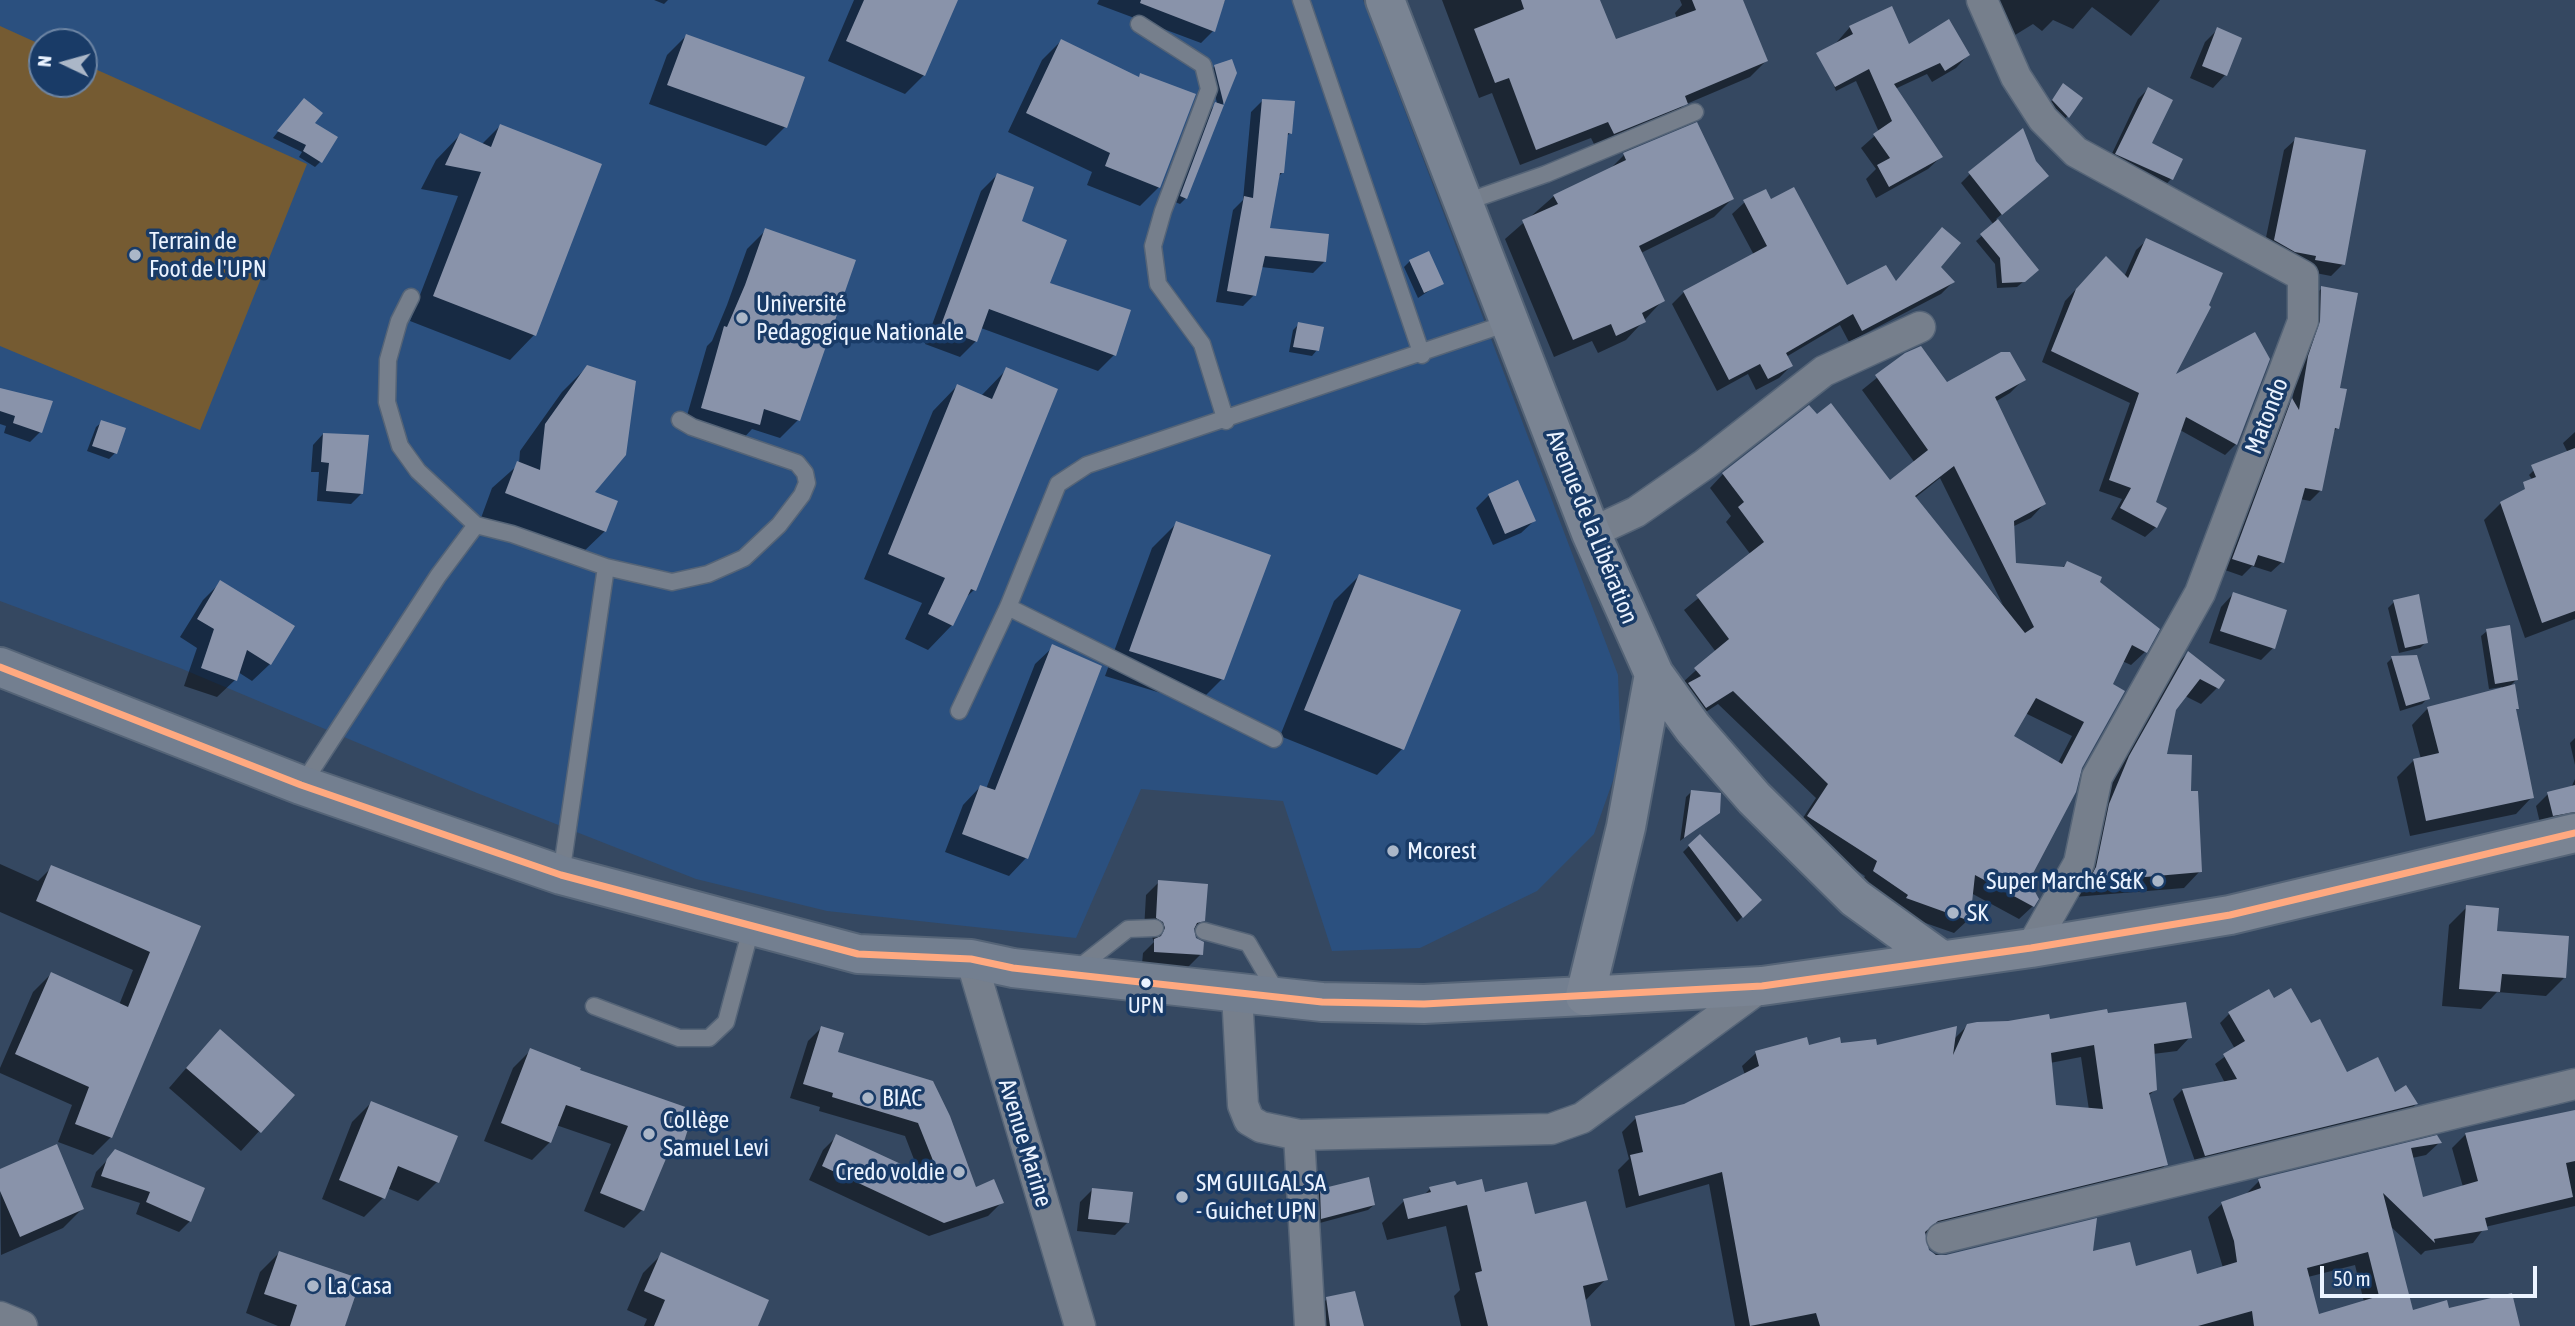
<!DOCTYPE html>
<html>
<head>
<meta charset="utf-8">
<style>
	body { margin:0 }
	#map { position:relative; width:2575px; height:1326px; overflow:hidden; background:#354861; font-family:"Asap Condensed",sans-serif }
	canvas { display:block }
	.north { position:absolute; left:28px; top:28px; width:70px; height:70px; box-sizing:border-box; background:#193b67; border:2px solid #6d85a4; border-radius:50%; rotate:275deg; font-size:19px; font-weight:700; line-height:28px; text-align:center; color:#ebf3ff }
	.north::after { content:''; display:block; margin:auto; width:24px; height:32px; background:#abb7c8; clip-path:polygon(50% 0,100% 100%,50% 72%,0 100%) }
	.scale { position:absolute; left:2320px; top:1266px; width:217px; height:32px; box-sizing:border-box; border:4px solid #ebf3ff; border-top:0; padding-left:9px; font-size:21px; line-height:24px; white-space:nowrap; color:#ebf3ff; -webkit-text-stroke:5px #193b67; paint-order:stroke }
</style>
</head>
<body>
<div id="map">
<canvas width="2575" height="1326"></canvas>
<div class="north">N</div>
<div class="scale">50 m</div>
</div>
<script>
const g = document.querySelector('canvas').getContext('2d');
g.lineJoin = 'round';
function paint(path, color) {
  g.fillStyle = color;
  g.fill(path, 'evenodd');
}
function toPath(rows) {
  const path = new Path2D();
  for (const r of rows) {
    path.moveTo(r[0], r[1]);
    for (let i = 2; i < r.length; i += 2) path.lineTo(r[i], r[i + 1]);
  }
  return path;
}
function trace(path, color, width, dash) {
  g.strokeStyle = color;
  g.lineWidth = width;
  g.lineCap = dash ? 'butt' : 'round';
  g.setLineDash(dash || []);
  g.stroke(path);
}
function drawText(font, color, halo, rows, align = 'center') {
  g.font = font + ' "Asap Condensed",sans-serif';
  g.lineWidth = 7;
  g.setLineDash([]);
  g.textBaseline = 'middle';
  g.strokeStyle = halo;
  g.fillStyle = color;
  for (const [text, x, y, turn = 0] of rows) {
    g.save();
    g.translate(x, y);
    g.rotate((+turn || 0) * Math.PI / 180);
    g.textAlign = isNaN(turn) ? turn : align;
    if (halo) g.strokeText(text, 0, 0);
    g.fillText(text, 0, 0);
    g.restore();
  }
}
paint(toPath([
	[0,0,1363,0,1618,675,1621,758,1594,834,1537,891,1420,948,1332,951,1283,801,1141,789,1076,938,827,911,696,879,477,793,180,668,0,601],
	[42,42,84,42,84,84,42,84]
]), '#2b507f');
paint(toPath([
	[0,26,42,45,42,84,84,84,84,64,307,164,200,430,0,346]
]), '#755b32');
paint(toPath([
	[654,0,668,0,664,4],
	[854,0,956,0,924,75,905,94,828,61],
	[1099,0,1225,0,1213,31,1201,43,1097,4],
	[1442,0,1579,0,1615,42,1677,19,1675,13,1682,5,1680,0,1742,0,1766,61,1750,77,1684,105,1670,119,1597,150,1591,138,1520,165,1492,93,1479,98],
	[1980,0,2160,0,2131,36,2092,7,2073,29,2053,20,2042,31,2033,24,2007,40],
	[1850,27,1908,46,1968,55,1956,68,1932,82,1927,74,1895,89,1941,157,1928,169,1876,198,1866,179,1876,169,1861,148,1879,132,1856,81,1836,91,1823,58],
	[2218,29,2225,75,2213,88,2190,78,2205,42],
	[686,36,785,127,766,146,649,104,667,55],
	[1061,41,1138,78,1141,75,1159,187,1140,206,1087,185,1092,172,1008,132,1042,60],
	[1215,66,1235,73,1186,198,1180,204,1175,202,1210,110,1217,103,1209,72],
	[2063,86,2081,98,2062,123,2047,107],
	[2148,89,2149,144,2171,179,2162,189,2107,164,2138,99],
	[1263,100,1290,133,1286,137,1282,173,1278,177,1268,229,1325,261,1313,273,1261,267,1254,295,1243,306,1216,302,1233,210,1243,200,1251,112],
	[298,106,313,124,321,161,315,167,299,157,302,152,273,138],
	[500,126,534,335,510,360,410,321,458,196,421,189,436,160,460,135,481,145],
	[2296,139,2343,264,2331,276,2305,271,2263,252,2284,150],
	[1624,155,1732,199,1714,217,1641,253,1663,300,1626,340,1598,353,1592,341,1554,357,1505,239,1554,196,1609,170],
	[1970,174,2037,185,1996,219,2037,270,2017,287,1997,288,1995,264,1976,241,1994,225,1961,183],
	[997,175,1047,284,1114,355,1098,371,981,328,976,341,960,357,925,344,981,191],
	[1770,201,1846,287,1895,283,1942,229,1938,267,1953,282,1941,294,1849,342,1840,325,1786,357,1791,366,1779,378,1756,390,1748,374,1717,391,1672,304,1684,292,1754,255,1732,214,1745,202],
	[766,230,798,420,780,438,752,429,740,442,684,426,707,346,712,341,727,305,747,249],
	[2147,240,2172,378,2236,444,2225,455,2180,430,2154,503,2156,527,2145,537,2111,519,2122,499,2099,491,2130,403,2042,362,2065,301,2095,269,2124,277,2136,250],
	[1410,261,1441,283,1418,298,1404,267],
	[2322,288,2338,389,2337,428,2332,433,2321,490,2310,501,2300,499,2282,562,2271,572,2252,566,2242,576,2222,569,2282,411,2292,401,2311,299],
	[1299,324,1317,350,1312,356,1289,352,1293,330],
	[1905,355,1947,384,2023,380,2010,393,1995,402,2044,504,2031,518,2012,527,2014,565,2061,569,2067,563,2098,582,2145,652,2131,665,2122,661,2111,685,2080,768,2027,881,2033,906,2019,919,1971,893,1968,920,1954,933,1894,912,1860,885,1865,876,1795,830,1816,798,1718,704,1692,721,1682,683,1716,652,1684,610,1751,555,1726,522,1731,516,1710,488,1723,474,1889,483,1915,463,1862,390],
	[1940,478,2003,605,1915,498],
	[2025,713,2072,736,2058,763,2012,736],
	[587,367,592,492,605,531,579,556,481,518,492,488,519,464,520,451,562,392],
	[1006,370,974,590,963,600,952,625,928,650,905,639,922,603,864,579,933,411,957,386,981,396],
	[0,389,50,402,40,432,30,442,4,433,6,426,0,424],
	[102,422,115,453,109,459,87,451,96,427],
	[2575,432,2575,619,2525,638,2484,520,2501,503,2536,485,2529,475,2541,463,2568,453,2563,443],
	[323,434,361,494,351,504,317,501,319,472,311,472,313,445],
	[1489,495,1534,521,1521,533,1493,545,1476,508],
	[1177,523,1222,679,1197,704,1105,676,1152,548],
	[1359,576,1458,611,1402,749,1377,775,1280,736,1334,601],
	[221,582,270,664,252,681,238,672,235,680,217,697,184,686,197,648,180,637,203,600],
	[2233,594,2273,648,2261,660,2209,643,2221,607],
	[2394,602,2426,642,2420,648,2399,653,2388,608],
	[2487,631,2516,680,2508,688,2517,708,2514,711,2532,797,2516,814,2410,836,2397,777,2414,760,2421,759,2412,725,2428,708,2502,689,2502,687,2489,689,2481,636],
	[1053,647,1026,858,1009,876,945,852,963,805,980,787,986,789,1035,664],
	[2188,653,2218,687,2201,704,2185,696,2174,709,2165,755,2189,793,2200,871,2184,888,2074,897,2113,774,2172,669],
	[2392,658,2428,698,2422,704,2400,711,2387,663],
	[2575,738,2575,765,2570,743],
	[2575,779,2575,821,2541,827,2536,806,2548,794,2571,788],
	[1692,791,1718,812,1680,841,1686,797],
	[1689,846,1759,900,1737,922,1683,852],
	[0,864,38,881,52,867,198,927,111,1137,93,1155,58,1142,72,1105,0,1073,0,1068,33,992,51,974,119,1005,133,970,0,912],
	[1159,882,1203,920,1192,931,1201,954,1188,967,1142,964,1143,953,1154,942,1151,934,1144,930,1146,895],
	[2467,907,2495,932,2564,978,2546,996,2497,992,2481,1009,2442,1006,2449,925],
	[2273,1000,2310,1026,2346,1074,2416,1104,2407,1113,2196,1164,2173,1099,2182,1090,2225,1083,2215,1064,2235,1049,2220,1023,2229,1014],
	[2106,1015,2190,1037,2177,1051,2153,1054,2155,1090,2148,1096,2166,1164,2153,1178,1926,1233,1923,1242,1929,1252,1946,1257,2091,1253,2135,1268,2196,1276,2223,1268,2208,1217,2222,1204,2246,1194,2259,1181,2437,1137,2440,1142,2426,1155,2412,1158,2422,1199,2463,1187,2452,1148,2466,1134,2575,1112,2575,1206,2485,1227,2473,1243,2425,1251,2421,1255,2389,1225,2411,1313,2448,1310,2518,1326,1735,1326,1709,1184,1626,1208,1618,1170,1629,1159,1622,1132,1636,1118,1685,1106,1745,1075,1742,1066,1756,1053,1808,1047,1875,1047,1953,1040,1968,1025],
	[2081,1057,2089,1110,2054,1107,2050,1063],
	[2355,1265,2364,1302,2317,1316,2308,1277],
	[822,1027,836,1053,931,1082,975,1189,1002,1202,988,1216,929,1236,809,1180,823,1150,837,1136,920,1175,905,1136,819,1111,820,1107,790,1098,808,1041],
	[531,1050,578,1071,681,1144,663,1162,642,1210,624,1228,584,1211,611,1144,556,1125,550,1142,532,1160,484,1141,513,1068],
	[201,1051,292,1095,241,1151,169,1088],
	[371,1103,437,1182,418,1201,387,1188,383,1198,364,1217,322,1199,352,1122],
	[116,1151,190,1221,179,1232,136,1214,140,1203,91,1187,96,1172],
	[0,1171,82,1209,63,1228,1,1255],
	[1455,1188,1484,1194,1534,1216,1606,1279,1584,1302,1590,1326,1461,1326,1454,1296,1460,1290,1446,1226,1387,1240,1382,1223,1404,1201,1423,1196,1430,1189],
	[1093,1189,1128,1222,1115,1235,1077,1231,1080,1202],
	[1321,1190,1374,1205,1368,1210,1316,1224,1315,1196],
	[279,1253,343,1326,278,1326,246,1313,260,1272],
	[662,1254,756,1326,644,1326,647,1319,627,1310,643,1273],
	[1327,1299,1362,1326,1324,1326,1321,1305]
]), '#0007');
paint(toPath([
	[864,0,958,0,925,76,846,41],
	[1141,0,1225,0,1215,32,1140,3],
	[1521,0,1600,0,1616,39,1696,10,1692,0,1743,0,1768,61,1685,96,1688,104,1614,134,1608,122,1536,150,1509,78,1495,83,1474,29,1524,9],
	[1892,6,1909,44,1949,19,1970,55,1945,71,1940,63,1894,84,1943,157,1889,187,1877,165,1890,158,1873,134,1892,121,1869,69,1835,87,1816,53,1853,34,1849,26],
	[2217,27,2242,38,2227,76,2202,66],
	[686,34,805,77,787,128,667,85],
	[1061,39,1139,77,1140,73,1196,94,1160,188,1105,166,1110,153,1026,113],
	[1232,59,1237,73,1224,105,1214,65],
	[2063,83,2083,98,2069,118,2052,100],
	[2148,87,2173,100,2152,143,2183,159,2173,180,2115,154],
	[304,98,323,113,315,123,338,137,322,163,303,151,306,145,277,131],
	[1262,99,1295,101,1292,134,1288,133,1284,173,1280,173,1270,228,1329,234,1326,262,1265,256,1256,296,1227,291,1244,196,1253,198],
	[1215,102,1224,105,1187,199,1180,196],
	[1697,122,1734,199,1639,246,1665,301,1642,313,1646,322,1616,336,1611,324,1573,340,1522,220,1558,204,1553,195,1626,160,1623,153],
	[500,124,602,164,536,336,433,296,481,172,445,165,460,133,491,147],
	[2023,128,2036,161,2049,176,2002,215,1968,172],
	[2295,137,2366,150,2345,265,2315,260,2316,256,2295,252,2274,240],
	[997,173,1034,187,1022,221,1067,240,1050,283,1131,310,1116,356,989,309,977,342,940,328],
	[1794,187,1847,285,1886,265,1896,281,1942,227,1961,243,1941,267,1955,282,1862,331,1853,314,1786,353,1793,366,1768,379,1760,364,1729,380,1683,291,1767,246,1743,200,1766,189,1771,199],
	[1998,219,2039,270,2025,282,2002,283,2000,258,1980,234],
	[765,228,856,260,800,421,764,409,760,425,701,408,724,326,727,327,745,285],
	[2146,238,2223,273,2209,305,2211,307,2176,374,2255,332,2270,359,2237,445,2186,417,2156,502,2167,508,2157,528,2120,508,2131,488,2109,480,2139,393,2051,351,2076,289,2106,256,2128,278],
	[1429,251,1444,284,1424,293,1409,260],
	[2321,286,2358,293,2340,388,2347,389,2339,429,2335,428,2322,491,2305,488,2284,563,2258,555,2254,566,2232,559,2292,398,2299,410,2308,356,2320,321],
	[1298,322,1324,327,1319,351,1293,347],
	[1921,346,1947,382,2001,352,2010,352,2026,380,1995,397,2046,504,2014,521,2016,563,2064,567,2067,561,2102,577,2100,582,2160,629,2147,653,2132,645,2113,684,2125,691,2082,768,2076,792,2029,881,2039,899,2034,907,1975,875,1970,921,1906,898,1908,895,1873,871,1877,861,1807,816,1828,784,1733,691,1706,708,1688,683,1701,676,1694,668,1729,639,1696,595,1764,542,1738,507,1744,502,1722,473,1809,405,1817,414,1831,403,1890,480,1928,450,1875,375,1905,353],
	[1954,466,2034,627,2025,633,1915,496],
	[2036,698,2084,722,2062,764,2014,736],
	[587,365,636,381,626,455,595,492,618,501,606,532,505,493,517,461,540,470,545,424],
	[1006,367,1058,389,976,591,971,589,953,626,928,614,945,578,888,554,957,384,992,399],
	[0,388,53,401,42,433,13,423,15,416,0,411],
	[101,420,126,428,117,454,92,446],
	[323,433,369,435,363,494,326,491,329,463,321,462],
	[2575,448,2575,611,2542,623,2500,502,2525,489,2523,482,2536,477,2531,465],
	[1518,480,1536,521,1505,534,1488,494],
	[1176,521,1271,555,1224,680,1129,651],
	[1359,574,1461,610,1404,750,1304,710],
	[220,580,295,626,271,665,247,650,237,681,201,668,214,629,197,619],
	[2233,592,2287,610,2275,649,2220,631],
	[2419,594,2428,643,2405,648,2393,600],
	[2510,625,2518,680,2495,684,2486,629],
	[1052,644,1102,666,1028,859,962,834,980,785,995,790],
	[2188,651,2225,680,2219,689,2200,679,2176,710,2167,754,2192,755,2191,791,2198,791,2202,872,2088,882,2096,867,2109,804,2129,756],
	[2417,655,2430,699,2406,706,2391,656],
	[2515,684,2519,709,2516,709,2534,798,2426,821,2413,759,2439,753,2427,707],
	[2575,785,2575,812,2553,816,2547,792],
	[1691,790,1721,793,1720,813,1684,838],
	[1700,834,1762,900,1743,918,1688,845],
	[51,865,201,926,112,1138,75,1124,89,1087,15,1054,51,972,128,1007,150,952,36,901],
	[1158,880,1208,884,1205,921,1197,923,1194,929,1196,938,1204,942,1203,955,1154,952,1154,939,1161,936,1165,928,1163,922,1156,918],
	[2466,905,2499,908,2497,931,2569,936,2566,978,2502,974,2500,992,2459,989],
	[2291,988,2311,1023,2320,1019,2347,1072,2378,1057,2395,1092,2406,1085,2418,1104,2205,1156,2182,1089,2237,1079,2223,1054,2245,1041,2228,1012,2269,989,2274,998],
	[2186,1002,2192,1038,2154,1044,2157,1090,2149,1093,2168,1165,1938,1221,1925,1232,1929,1250,1936,1255,1946,1255,2097,1218,2093,1251,2130,1242,2136,1266,2191,1250,2197,1274,2237,1262,2234,1241,2221,1202,2261,1188,2258,1179,2437,1135,2442,1143,2411,1148,2423,1197,2478,1181,2465,1133,2575,1110,2575,1161,2566,1163,2573,1197,2485,1218,2488,1230,2434,1239,2435,1243,2383,1193,2413,1310,2447,1300,2449,1308,2512,1293,2520,1326,2254,1326,2252,1311,2198,1326,1820,1326,1816,1313,1750,1326,1722,1172,1639,1196,1630,1155,1643,1152,1635,1116,1684,1104,1759,1066,1755,1051,1807,1037,1809,1045,1840,1037,1841,1043,1876,1039,1877,1045,1957,1026,1953,1055,1967,1024,1977,1022,2008,1021,2049,1014,2050,1019,2107,1009,2108,1013],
	[2094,1045,2103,1109,2056,1105,2051,1053],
	[2368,1252,2379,1296,2319,1314,2307,1268],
	[821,1026,844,1033,838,1052,933,1081,950,1116,976,1187,994,1179,1004,1203,944,1223,822,1166,836,1134,942,1183,918,1123,832,1097,833,1093,803,1084],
	[220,1029,295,1095,261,1133,186,1068],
	[530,1048,581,1068,580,1070,694,1110,683,1145,673,1142,644,1211,600,1193,628,1126,566,1105,551,1143,501,1123],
	[371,1101,458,1136,439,1183,398,1166,385,1199,339,1180],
	[57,1144,84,1209,20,1237,0,1191,0,1169],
	[115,1149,205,1188,191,1222,146,1202,150,1192,101,1176,107,1159],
	[1369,1177,1375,1205,1321,1219,1320,1189],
	[1482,1179,1485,1192,1527,1182,1535,1214,1586,1201,1608,1280,1583,1286,1591,1326,1488,1326,1475,1273,1482,1271,1467,1205,1408,1219,1403,1199,1431,1192,1429,1187,1455,1181,1457,1185],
	[1092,1188,1133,1192,1129,1223,1088,1219],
	[279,1251,361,1279,345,1326,290,1326,297,1305,264,1294],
	[661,1252,769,1300,758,1326,654,1326,665,1300,644,1291],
	[1355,1291,1364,1326,1330,1326,1326,1297]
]), '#8993aa');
const lane = toPath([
	[1301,0,1422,355],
	[1139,24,1203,65,1209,89,1163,211,1153,246,1158,284,1202,344,1226,421],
	[1463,203,1546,174,1695,112],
	[411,297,399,321,388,360,387,402,400,446,418,471,476,525],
	[606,567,672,582,708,574,744,558,779,525,802,495,807,483,805,473,797,463,692,427,680,420],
	[1008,607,1274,739],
	[959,711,1008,607,1058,484,1087,465,1511,322],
	[302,785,438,576,476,525,512,534,606,567,561,875],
	[1204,931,1248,943,1279,996],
	[1077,969,1128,929,1155,928],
	[594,1006,679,1038,709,1038,726,1022,752,925]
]);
const street = toPath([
	[1982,0,2016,77,2043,119,2076,152,2303,276,2303,321,2200,593,2097,777,2079,863,2031,948],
	[1591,533,1636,512,1705,464,1824,371,1920,327],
	[971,959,1080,1326],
	[1237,993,1243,1105,1249,1120,1261,1127,1299,1135,1551,1129,1582,1118,1762,986],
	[1299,1135,1310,1326],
	[1942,1238,2575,1084],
	[0,1317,22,1326]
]);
const primary = toPath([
	[0,667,301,785,561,875,858,954,971,959,1013,968,1322,1002,1424,1004,1585,996]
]);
const highway = toPath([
	[1385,0,1591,533,1654,674,1693,728,1754,798,1855,898,1941,960],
	[1654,674,1626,827,1585,996,1762,986,2031,948,2230,915,2575,833]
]);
trace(lane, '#556477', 19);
trace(street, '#556477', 33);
trace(primary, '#556477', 42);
trace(highway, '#556477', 42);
trace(lane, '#767f8c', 16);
trace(street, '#767f8c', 30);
trace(primary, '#737f90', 38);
trace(highway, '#7a8493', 38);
trace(toPath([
	[0,667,301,785,561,875,858,954,971,959,1013,968,1322,1002,1424,1004,1762,986,2031,948,2230,915,2575,833]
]), '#ffa980', 7);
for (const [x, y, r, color] of [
	[135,255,7,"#abb7c8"],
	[742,318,7,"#abb7c8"],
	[1393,851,7,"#abb7c8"],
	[2158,881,7,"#abb7c8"],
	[1953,913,7,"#abb7c8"],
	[1146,983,6,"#ebf3ff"],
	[868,1098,7,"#abb7c8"],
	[649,1134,7,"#abb7c8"],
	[959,1172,7,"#abb7c8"],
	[1182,1197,7,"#abb7c8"],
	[313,1286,7,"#abb7c8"]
]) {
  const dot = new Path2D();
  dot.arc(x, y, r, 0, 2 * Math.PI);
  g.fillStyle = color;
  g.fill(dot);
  trace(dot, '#193b67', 2.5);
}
drawText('22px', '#ebf3ff', '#193b67', [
	["UPN",1146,1006]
]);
drawText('24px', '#ebf3ff', '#193b67', [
	["Terrain de",149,241],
	["Foot de l'UPN",149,269],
	["Université",756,304],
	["Pedagogique Nationale",756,332],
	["Mcorest",1407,851],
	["Super Marché S&K",2144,881,"right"],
	["SK",1967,913],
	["BIAC",882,1098],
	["Collège",663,1120],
	["Samuel Levi",663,1148],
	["Credo voldie",945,1172,"right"],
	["SM GUILGAL SA",1196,1183],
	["- Guichet UPN",1196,1211],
	["La Casa",327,1286]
], 'left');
drawText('24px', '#ebf3ff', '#193b67', [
	["Matondo",2267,416,-69],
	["Avenue de la Libération",1592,527,68],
	["Avenue Marine",1025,1143,73]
]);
</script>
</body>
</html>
